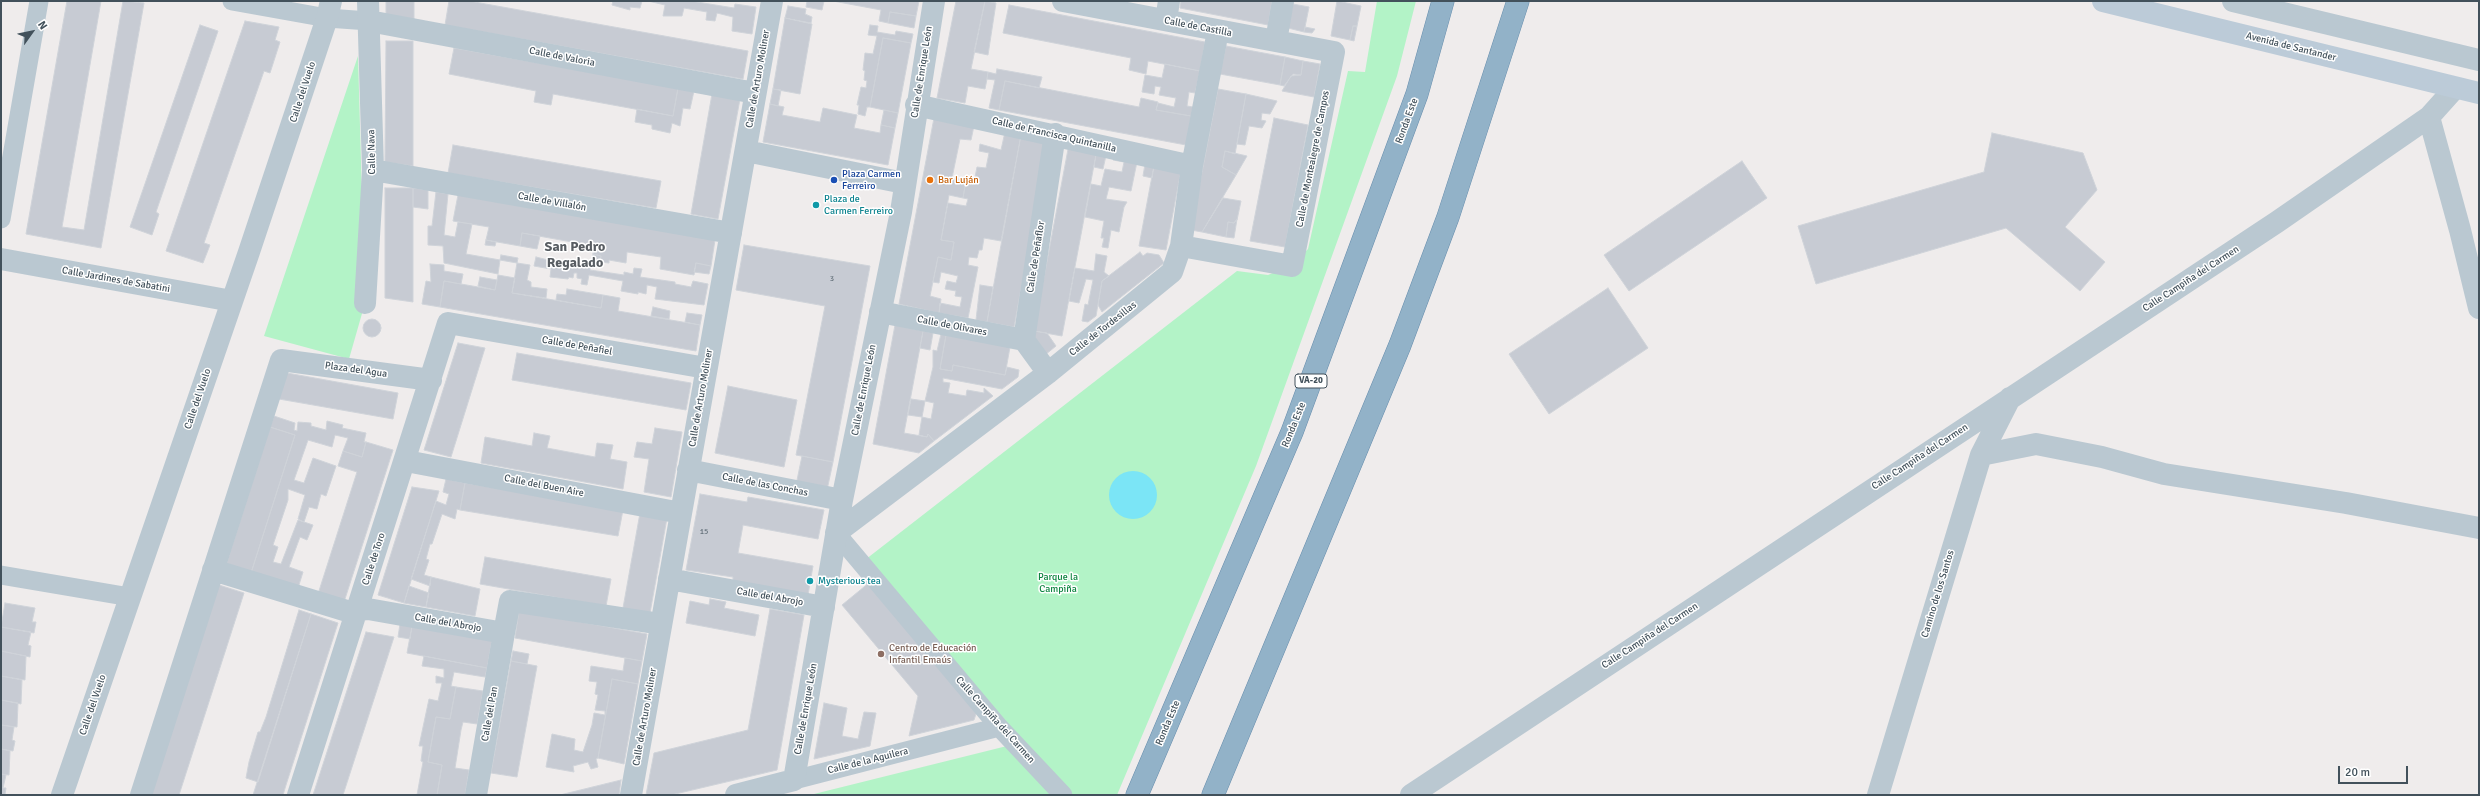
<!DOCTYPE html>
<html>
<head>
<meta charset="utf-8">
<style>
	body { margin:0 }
	#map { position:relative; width:2480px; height:796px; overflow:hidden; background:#efecec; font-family:Signika,sans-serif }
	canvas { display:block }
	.frame { position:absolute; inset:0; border:2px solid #42515b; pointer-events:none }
	.north { position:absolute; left:12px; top:12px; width:40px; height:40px; -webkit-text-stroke:3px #fff; paint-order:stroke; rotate:57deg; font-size:11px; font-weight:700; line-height:16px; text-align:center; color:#42515b }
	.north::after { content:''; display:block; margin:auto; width:14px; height:18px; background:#42515b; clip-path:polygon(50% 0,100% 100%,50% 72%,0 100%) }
	.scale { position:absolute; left:2338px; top:766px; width:70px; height:18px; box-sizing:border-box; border:2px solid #42515b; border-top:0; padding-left:5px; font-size:12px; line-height:14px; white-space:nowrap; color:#42515b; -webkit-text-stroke:3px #fff; paint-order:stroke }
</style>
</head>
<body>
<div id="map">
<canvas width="2480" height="796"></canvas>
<div class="frame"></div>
<div class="north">N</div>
<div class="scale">20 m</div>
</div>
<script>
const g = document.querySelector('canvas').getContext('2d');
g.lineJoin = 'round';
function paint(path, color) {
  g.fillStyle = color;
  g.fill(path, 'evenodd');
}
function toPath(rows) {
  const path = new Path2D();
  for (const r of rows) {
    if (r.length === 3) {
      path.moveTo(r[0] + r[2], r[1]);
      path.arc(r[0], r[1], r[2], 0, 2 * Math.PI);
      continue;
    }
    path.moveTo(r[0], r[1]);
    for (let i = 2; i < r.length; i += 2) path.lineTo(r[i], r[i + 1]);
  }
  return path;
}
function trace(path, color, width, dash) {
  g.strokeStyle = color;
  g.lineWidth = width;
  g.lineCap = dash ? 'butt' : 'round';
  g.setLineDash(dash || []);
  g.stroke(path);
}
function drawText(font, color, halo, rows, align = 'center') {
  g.font = font + ' Signika,sans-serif';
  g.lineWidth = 3;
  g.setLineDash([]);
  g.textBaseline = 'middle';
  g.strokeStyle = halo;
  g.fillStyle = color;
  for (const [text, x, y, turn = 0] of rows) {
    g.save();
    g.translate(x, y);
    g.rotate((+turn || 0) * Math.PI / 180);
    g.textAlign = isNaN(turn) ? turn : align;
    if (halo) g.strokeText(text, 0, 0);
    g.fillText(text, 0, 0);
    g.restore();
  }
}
paint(toPath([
	[1377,1,1416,1,1397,76,1256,466,1117,795,810,795,1015,744,861,563,1237,271,1268,275,1292,265,1308,249,1348,71,1365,72],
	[358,56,365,303,349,359,264,336]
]), '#b3f3c7');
paint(toPath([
	[1133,495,24]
]), '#7be5f6');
const building = toPath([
	[67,1,101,1,62,227,84,230,123,1,144,3,101,248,26,234,67,1],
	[386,1,414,1,414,19,386,15,386,1],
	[449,1,469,1,748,51,743,79,445,25,449,1],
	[613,1,642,1,640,8,630,7,630,10,612,5,613,1],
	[648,1,691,1,734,8,735,4,756,7,752,34,732,31,733,17,717,13,715,21,706,20,707,12,684,8,682,16,663,16,665,5,648,1],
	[807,1,824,1,822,10,806,7,807,1],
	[833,1,919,1,916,16,890,12,888,23,879,21,881,10,833,1],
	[956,1,985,1,971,69,988,72,987,79,985,89,968,86,965,103,937,98,956,1],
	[985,1,996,3,988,55,974,52,985,1],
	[1181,1,1272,1,1268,25,1180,8,1181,1],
	[1337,1,1361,6,1357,26,1353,26,1350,40,1331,36,1337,1],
	[1293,4,1309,7,1304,32,1288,28,1293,4],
	[1009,5,1205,42,1200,71,1148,61,1146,74,1129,70,1131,58,1003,33,1009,5],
	[788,6,806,9,805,14,812,17,811,23,785,18,788,6],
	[890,12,916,16,914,28,888,23,890,12],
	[785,18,812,24,800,94,773,89,785,18],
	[245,21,279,27,275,40,280,42,270,73,264,71,204,243,210,245,203,263,166,251,245,21],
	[200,25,218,31,156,212,159,214,152,235,130,227,200,25],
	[870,25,878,26,877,32,895,35,896,31,913,34,911,43,883,38,870,107,867,107,865,116,858,114,859,105,857,105,861,87,866,88,867,81,864,80,865,71,863,70,865,53,873,54,877,36,868,35,870,25],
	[1353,26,1357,26,1354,41,1350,40,1353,26],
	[1305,27,1315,29,1312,33,1304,32,1305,27],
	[883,38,911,43,898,113,870,107,883,38],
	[386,41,413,41,413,166,385,162,386,41],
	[1226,46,1285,57,1280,85,1220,74,1226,46],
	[454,48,678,88,673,116,553,94,551,105,534,102,536,91,449,74,454,48],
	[1285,57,1303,61,1301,75,1293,74,1284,86,1280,85,1285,57],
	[1303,61,1320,64,1314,97,1282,91,1291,76,1301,75,1303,61],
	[1165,64,1200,71,1195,93,1189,92,1187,106,1193,107,1191,116,1156,110,1158,103,1174,107,1176,98,1159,95,1161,87,1155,86,1154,94,1142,92,1145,75,1162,78,1165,64],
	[997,69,1042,77,1039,88,1005,81,999,110,989,108,995,80,987,79,988,72,996,74,997,69],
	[1005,81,1139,107,1141,98,1158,102,1156,110,1191,116,1186,145,999,110,1005,81],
	[678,88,694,91,690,109,683,108,680,126,672,123,670,133,652,129,652,125,635,122,637,109,673,116,678,88],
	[773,89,781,90,778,106,770,104,773,89],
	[1218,89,1246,94,1235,154,1225,151,1222,167,1236,175,1202,232,1191,230,1218,89],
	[712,94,740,99,718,219,691,214,712,94],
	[1246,94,1277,101,1270,114,1262,113,1261,120,1266,121,1262,128,1249,126,1245,145,1237,144,1246,94],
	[770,104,784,107,782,115,820,122,823,108,857,115,854,128,880,133,881,125,895,128,888,165,763,142,770,104],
	[884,110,898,113,895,128,881,125,884,110],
	[934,118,974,126,971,140,960,139,952,178,966,180,963,198,949,195,941,240,954,242,951,260,938,257,930,296,941,299,939,313,899,304,934,118],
	[1274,118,1308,125,1285,247,1250,241,1274,118],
	[1005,132,1021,135,1001,241,984,238,982,250,979,250,977,258,969,257,968,265,978,267,968,318,939,313,940,303,960,307,962,297,955,296,956,291,945,289,947,281,956,283,958,276,941,272,939,283,933,282,938,257,951,260,954,242,941,240,948,203,966,206,968,199,963,198,966,180,974,182,977,167,986,168,989,153,979,151,980,144,1001,150,1005,132],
	[1992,133,2083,153,2097,190,2065,227,2105,262,2080,291,2006,228,1816,284,1798,226,1984,172,1992,133],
	[1021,135,1048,140,1014,327,987,322,1021,135],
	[1069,144,1097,149,1062,336,1034,331,1069,144],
	[453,145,661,181,656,208,448,173,453,145],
	[1097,149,1107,151,1103,169,1094,167,1097,149],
	[1225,151,1247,156,1236,175,1222,167,1225,151],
	[1115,152,1138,157,1131,191,1109,187,1106,199,1127,202,1124,207,1119,232,1111,230,1108,248,1102,247,1104,238,1101,238,1104,221,1085,217,1091,184,1101,186,1105,169,1122,172,1124,162,1113,160,1115,152],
	[1146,158,1155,160,1152,178,1143,176,1146,158],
	[1155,160,1182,165,1166,250,1139,246,1155,160],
	[1742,161,1767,198,1629,291,1604,255,1742,161],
	[385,188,413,188,413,302,385,298,385,188],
	[413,188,428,190,428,209,413,207,413,188],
	[436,192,448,194,444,235,455,237,458,222,472,224,466,254,500,260,498,274,444,263,443,246,428,245,428,226,432,226,436,192],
	[458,195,715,240,711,266,696,263,694,275,660,269,661,257,627,252,626,263,609,260,609,263,600,262,601,256,593,254,594,246,522,233,520,246,486,240,489,227,453,221,458,195],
	[1223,198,1241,201,1237,220,1234,223,1228,222,1226,237,1202,232,1223,198],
	[1237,219,1234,238,1226,237,1228,222,1234,223,1237,219],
	[522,233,540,236,537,249,520,246,522,233],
	[486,240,496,242,495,246,485,245,486,240],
	[744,245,870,266,833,462,796,455,825,306,736,290,744,245],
	[1140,252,1143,256,1147,253,1159,255,1164,263,1102,312,1098,305,1102,281,1140,252],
	[593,254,601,256,600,262,592,260,593,254],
	[1096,254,1107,256,1104,272,1109,276,1102,281,1096,316,1088,322,1082,321,1085,304,1088,305,1093,280,1086,279,1079,303,1069,301,1075,268,1094,271,1096,254],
	[501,255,518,258,517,263,500,260,501,255],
	[536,257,552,261,552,264,570,267,572,262,591,266,590,270,624,275,624,272,633,274,634,268,642,269,640,277,675,282,675,284,691,287,693,281,708,284,704,305,655,299,657,287,647,285,646,294,638,292,638,294,621,291,623,281,589,275,587,285,581,284,582,279,577,278,577,273,574,273,573,278,569,277,568,279,550,277,551,269,534,266,536,257],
	[517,263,530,265,527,280,531,282,531,287,547,289,546,298,512,293,517,263],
	[696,263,711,266,709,274,694,272,696,263],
	[430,264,444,265,444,271,463,274,461,284,444,281,440,307,422,304,426,281,431,282,430,264],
	[498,275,515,278,512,293,601,308,603,295,620,298,618,311,700,325,696,351,440,307,444,281,495,290,498,275],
	[480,277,497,280,495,290,478,286,480,277],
	[980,285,993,287,987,322,976,320,980,285],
	[1608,288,1648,348,1549,414,1509,354,1608,288],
	[567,289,603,295,601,308,556,300,557,294,566,295,567,289],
	[653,307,670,311,669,319,651,316,653,307],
	[687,313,702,315,700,325,685,322,687,313],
	[372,328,9],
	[895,325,923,331,904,433,927,437,928,434,934,441,919,453,873,444,895,325],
	[923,331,933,333,930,350,920,348,923,331],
	[1034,331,1047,333,1056,346,1045,355,1033,339,1034,331],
	[941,334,946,335,940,369,952,371,953,365,1005,375,1007,367,1019,370,1018,377,1002,389,943,378,943,382,950,383,948,393,966,396,967,390,984,393,984,388,993,396,934,441,928,434,927,437,919,435,922,417,931,419,934,403,925,401,933,367,933,350,937,351,941,334],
	[946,335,1010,347,1005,375,953,365,952,371,940,369,946,335],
	[458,343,485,348,451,457,424,450,458,343],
	[517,353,691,383,686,410,512,380,517,353],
	[287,373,398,393,393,419,279,399,287,373],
	[728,386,797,400,784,467,715,453,728,386],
	[911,399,925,401,922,417,908,415,911,399],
	[274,416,295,423,294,430,297,431,298,422,311,423,311,426,326,430,327,421,343,425,342,428,366,433,364,442,366,442,362,457,343,451,348,438,335,435,332,447,308,440,294,480,304,483,313,458,336,466,326,496,321,494,317,509,309,507,304,522,298,519,305,495,288,489,288,500,273,545,278,547,273,562,281,564,298,520,313,525,307,540,300,537,289,567,303,572,298,588,251,573,295,435,270,427,274,416],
	[270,427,295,435,251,573,226,565,270,427],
	[655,428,682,432,671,497,644,492,649,459,634,457,637,442,652,444,655,428],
	[534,433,550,436,547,448,595,457,597,443,613,445,610,459,627,462,623,489,481,463,485,437,532,446,534,433],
	[366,442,393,450,344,602,318,594,357,472,338,466,343,451,362,457,366,442],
	[802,456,833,462,827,490,796,485,802,456],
	[446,479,465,483,460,510,457,509,455,519,442,514,432,544,430,544,426,559,429,560,424,575,431,577,430,586,411,579,436,501,446,505,449,494,443,492,446,479],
	[465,483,623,510,618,536,460,510,465,483],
	[412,487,439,491,404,603,378,595,412,487],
	[700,494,747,502,748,497,824,510,818,539,743,525,738,553,813,566,808,595,733,582,733,577,686,570,700,494],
	[640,513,667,518,650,613,623,608,640,513],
	[485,557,611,579,606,606,480,584,485,557],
	[431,577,480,589,475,616,426,607,431,577],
	[870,582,977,711,974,720,909,736,918,696,842,605,870,582],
	[219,585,244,593,179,795,151,795,219,585],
	[409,586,429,593,426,607,404,603,409,586],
	[710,599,726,602,724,608,759,615,755,636,686,623,690,601,709,605,710,599],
	[5,603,35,608,32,622,36,622,34,633,1,627,5,603],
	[770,609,804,615,777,770,671,795,646,795,654,753,748,730,770,609],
	[299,610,311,614,258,782,246,778,249,762,258,732,260,732,266,717,299,610],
	[519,611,647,634,642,661,515,638,519,611],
	[311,614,338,623,286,785,283,795,253,795,311,614],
	[400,624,412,626,410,639,398,637,400,624],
	[412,626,492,640,487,668,407,653,412,626],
	[1,627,31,632,28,645,31,646,30,657,1,651,1,627],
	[366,632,394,637,343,795,313,795,366,632],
	[1,651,26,656,25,680,1,676,1,651],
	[513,651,529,654,527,664,511,661,513,651],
	[424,656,487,668,485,677,454,672,451,686,456,687,450,719,436,717,428,762,442,765,437,795,409,795,417,795,423,762,421,761,423,746,419,746,429,699,438,701,442,683,436,683,436,676,444,678,444,669,422,666,424,656],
	[625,658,642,661,638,684,612,679,598,758,596,759,598,767,591,769,588,762,573,766,574,772,546,767,552,734,575,739,574,750,583,752,592,725,594,713,605,715,605,711,595,710,598,695,595,694,597,682,589,681,591,666,623,671,625,658],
	[511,661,537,666,517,777,491,773,511,661],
	[1,676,22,680,21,704,1,700,1,676],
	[612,679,638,684,624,764,598,758,612,679],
	[456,687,483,691,477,724,463,722,461,730,455,768,469,770,465,795,437,795,442,765,428,762,436,717,450,719,456,687],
	[1,700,18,703,17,727,1,725,1,700],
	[824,703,847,708,842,736,858,739,864,712,876,713,870,746,814,759,824,703],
	[1,725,14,727,12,740,15,741,13,751,1,749,1,725],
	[1,749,10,751,9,775,1,774,1,749],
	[1,774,6,775,3,788,6,788,5,795,1,795,1,774],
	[621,780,619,795,560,795,621,780]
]);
paint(building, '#c7cbd3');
trace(building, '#cfd3d9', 1);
const trunk = toPath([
	[1137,795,1292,432,1417,94,1443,1],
	[1213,795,1400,345,1448,217,1518,1]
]);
trace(trunk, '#688ead', 23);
trace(toPath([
	[232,1,327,18,369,21],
	[1,219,39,1],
	[836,533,999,727,1063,795],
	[1,575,130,597],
	[794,780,999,727]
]), '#bac8d1', 19);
trace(toPath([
	[1063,1,1334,52,1292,266,1181,246],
	[2233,1,2479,60],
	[1166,20,1169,1],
	[369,21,755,93],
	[1276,41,1283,1],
	[916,105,1192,166],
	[2429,117,2460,230,2479,308],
	[746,151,904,183],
	[373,170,731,233],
	[1,259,232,301],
	[365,303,373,170,368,1],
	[880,312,1024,340],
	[1048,373,1024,340,1055,134],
	[1981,455,2036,444,2102,457,2164,474,2346,503,2479,528],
	[406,461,681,513],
	[688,470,842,500],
	[836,533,1048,373,1172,272,1181,246,1192,166,1218,31],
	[213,570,347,611,368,609,504,633,510,601,661,624],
	[669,579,824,607],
	[62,795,249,252,327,18,331,1],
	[141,795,281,360,431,380],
	[298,795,448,323,706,368],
	[476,795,504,633],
	[631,795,772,1],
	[736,795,794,780,842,500,901,212,934,1],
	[1411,795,2277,222,2429,117,2455,88],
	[1878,795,1981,455,2010,398]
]), '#bac8d1', 22);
trace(toPath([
	[2103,1,2479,93]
]), '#bccbd8', 22);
trace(trunk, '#92b2c8', 22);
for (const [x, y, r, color] of [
	[834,180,4,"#1a4fb4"],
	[930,180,4,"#e8710a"],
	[816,205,4,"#0f9aa8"],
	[810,581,4,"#0f9aa8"],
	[881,654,4,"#8d6e63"]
]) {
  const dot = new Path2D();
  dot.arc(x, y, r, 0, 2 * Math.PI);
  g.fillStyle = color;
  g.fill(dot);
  trace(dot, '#fff', 1.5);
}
drawText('8px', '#637079', null, [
	["3",832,279],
	["15",704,532]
]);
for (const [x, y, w] of [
	[1311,381,32]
]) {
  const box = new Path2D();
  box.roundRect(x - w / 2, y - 7, w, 14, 3);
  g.fillStyle = '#fff';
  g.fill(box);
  trace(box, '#42515b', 1);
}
drawText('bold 9px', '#42515b', null, [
	["VA-20",1311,381]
]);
drawText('10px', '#42515b', '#fff', [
	["Calle de Castilla",1198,27,11],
	["Avenida de Santander",2291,47,14],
	["Calle de Valoria",562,57,11],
	["Calle de Enrique León",922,72,-81],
	["Calle de Arturo Moliner",758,79,-80],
	["Calle del Vuelo",303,92,-72],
	["Ronda Este",1407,121,-70],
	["Calle de Francisca Quintanilla",1054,135,13],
	["Calle Nava",372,152,-91],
	["Calle de Montealegre de Campos",1313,159,-79],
	["Calle de Villalón",552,202,10],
	["Calle de Peñaflor",1036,257,-81],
	["Calle Campiña del Carmen",2191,279,-33],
	["Calle Jardines de Sabatini",116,280,10],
	["Calle de Olivares",952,326,11],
	["Calle de Tordesillas",1103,329,-38],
	["Calle de Peñafiel",577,346,10],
	["Plaza del Agua",356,370,8],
	["Calle de Enrique León",864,390,-79],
	["Calle de Arturo Moliner",701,398,-80],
	["Calle del Vuelo",198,399,-71],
	["Ronda Este",1294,425,-68],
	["Calle Campiña del Carmen",1920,457,-33],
	["Calle de las Conchas",765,485,11],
	["Calle del Buen Aire",544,486,11],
	["Calle de Toro",374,559,-72],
	["Camino de los Santos",1938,594,-73],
	["Calle del Abrojo",770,597,10],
	["Calle del Abrojo",448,623,10],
	["Calle Campiña del Carmen",1650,636,-33],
	["Calle del Vuelo",93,705,-71],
	["Calle de Enrique León",806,709,-80],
	["Calle del Pan",490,714,-80],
	["Calle de Arturo Moliner",645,717,-80],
	["Calle Campiña del Carmen",995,720,48],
	["Ronda Este",1168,723,-67],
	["Calle de la Aguilera",868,761,-14]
]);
drawText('10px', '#164399', '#fff', [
	["Plaza Carmen",842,174],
	["Ferreiro",842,186]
], 'left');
drawText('10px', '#c56008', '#fff', [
	["Bar Luján",938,180]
], 'left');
drawText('10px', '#0d838f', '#fff', [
	["Plaza de",824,199],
	["Carmen Ferreiro",824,211],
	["Mysterious tea",818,581]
], 'left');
drawText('10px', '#0c843f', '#fff', [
	["Parque la",1058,577],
	["Campiña",1058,589]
]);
drawText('10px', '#785e54', '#fff', [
	["Centro de Educación",889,648],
	["Infantil Emaús",889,660]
], 'left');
drawText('bold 14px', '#585d62', '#fff', [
	["San Pedro",575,247],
	["Regalado",575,263]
]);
</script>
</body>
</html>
